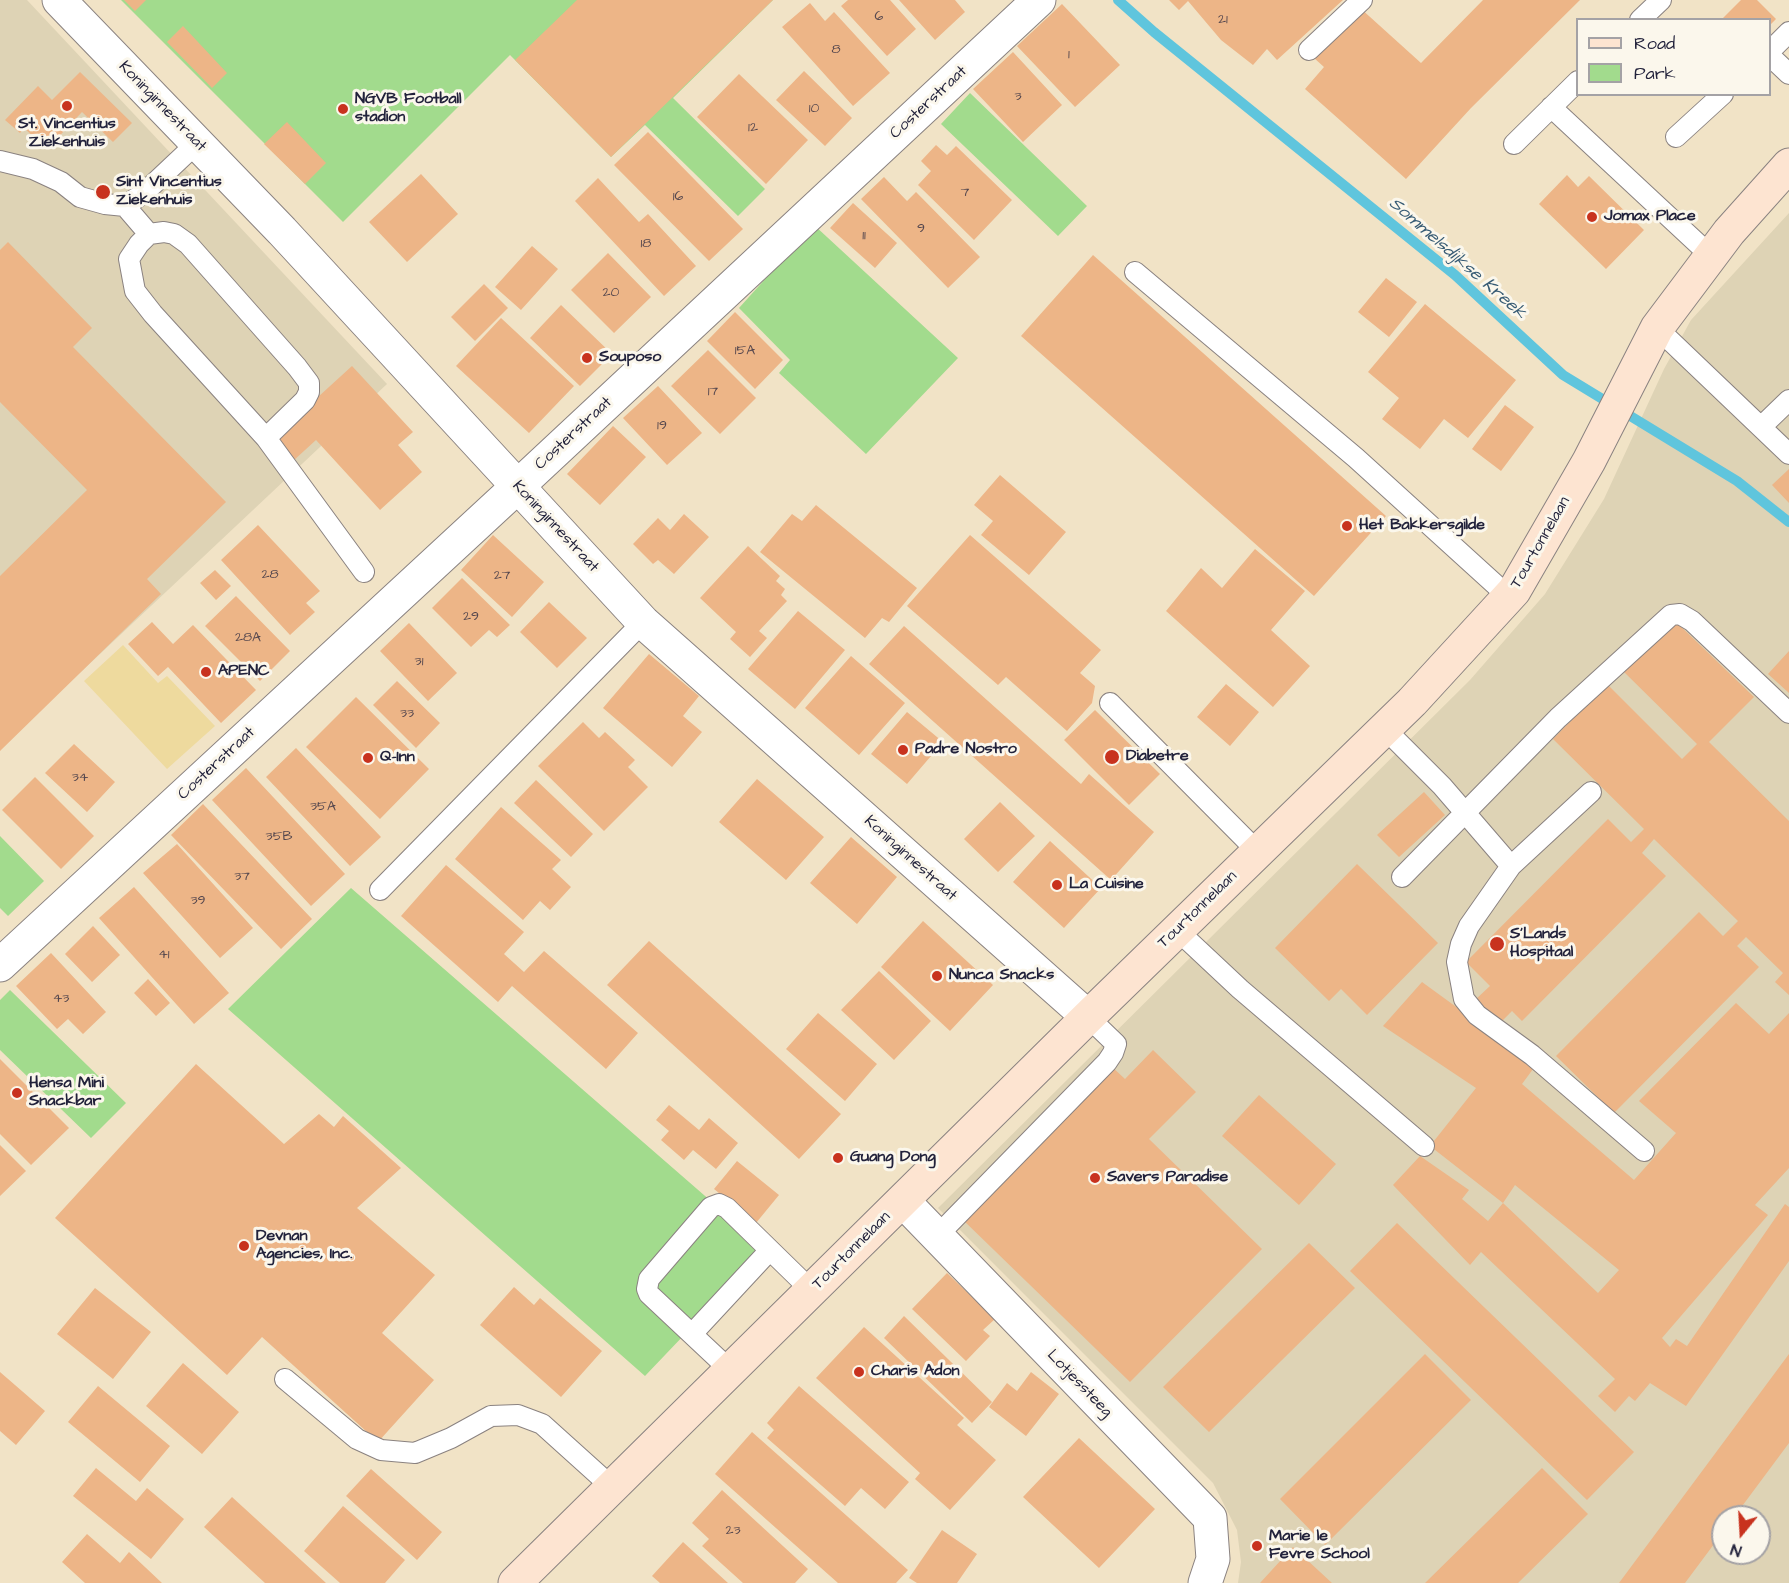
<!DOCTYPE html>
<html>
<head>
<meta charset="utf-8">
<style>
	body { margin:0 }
	#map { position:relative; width:1789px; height:1583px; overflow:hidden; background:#f1e3c6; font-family:"Architects Daughter",sans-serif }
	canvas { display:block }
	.legend { position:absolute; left:1576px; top:18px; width:195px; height:78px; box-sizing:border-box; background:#fbf7ec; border:2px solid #a4a2a5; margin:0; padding:8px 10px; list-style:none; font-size:18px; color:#22223b }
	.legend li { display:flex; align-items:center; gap:12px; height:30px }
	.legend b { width:30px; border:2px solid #a4a2a5 }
	.north { position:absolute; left:1711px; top:1505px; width:60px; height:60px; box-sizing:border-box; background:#fbf7ec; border:2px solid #a4a2a5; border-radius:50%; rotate:198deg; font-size:16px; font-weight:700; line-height:24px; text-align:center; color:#22223b }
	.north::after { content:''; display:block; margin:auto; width:21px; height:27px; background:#c8321e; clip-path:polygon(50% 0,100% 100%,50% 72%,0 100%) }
</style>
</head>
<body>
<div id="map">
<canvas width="1789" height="1583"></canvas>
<ul class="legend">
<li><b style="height:8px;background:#fde4d1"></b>Road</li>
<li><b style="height:16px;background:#a2db8d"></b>Park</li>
</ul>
<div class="north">N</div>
</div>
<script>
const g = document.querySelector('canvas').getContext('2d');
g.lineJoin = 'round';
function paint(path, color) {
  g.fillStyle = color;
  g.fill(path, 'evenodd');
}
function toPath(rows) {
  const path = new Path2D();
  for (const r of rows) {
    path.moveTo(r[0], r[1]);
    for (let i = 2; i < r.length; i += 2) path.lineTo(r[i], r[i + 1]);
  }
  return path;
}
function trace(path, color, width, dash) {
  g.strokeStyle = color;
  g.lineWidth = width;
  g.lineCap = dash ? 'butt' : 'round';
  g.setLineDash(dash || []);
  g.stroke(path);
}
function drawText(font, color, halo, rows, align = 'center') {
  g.font = font + ' "Architects Daughter",sans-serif';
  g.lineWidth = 6;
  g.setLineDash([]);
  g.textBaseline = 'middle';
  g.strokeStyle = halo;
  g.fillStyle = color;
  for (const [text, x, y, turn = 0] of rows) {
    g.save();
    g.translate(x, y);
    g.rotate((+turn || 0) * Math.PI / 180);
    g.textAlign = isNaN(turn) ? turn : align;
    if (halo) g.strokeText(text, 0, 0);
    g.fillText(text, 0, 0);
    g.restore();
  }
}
paint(toPath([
	[0,0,27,0,387,384,0,748],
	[1789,213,1789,1583,1238,1583,1241,1562,1237,1530,1213,1483,938,1208,1470,680,1545,594,1604,499,1664,369,1691,320],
	[1723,1517,1759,1517,1759,1553,1723,1553]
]), '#ded3b5');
paint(toPath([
	[121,0,773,0,673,98,765,189,738,216,645,125,611,157,510,55,343,222],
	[970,93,1087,206,1058,236,941,124],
	[814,225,958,358,866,454,779,373,790,360,739,308],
	[0,836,44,881,8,916,0,908],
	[351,888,766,1249,645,1376,228,1009],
	[10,990,126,1103,91,1138,0,1050,0,1000]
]), '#a2db8d');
paint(toPath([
	[123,645,158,683,167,676,215,726,167,769,84,681]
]), '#eeda9e');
trace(toPath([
	[1118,0,1154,32,1455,275,1563,375,1737,481,1789,522]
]), '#5fc5dd', 10);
paint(toPath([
	[124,0,146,0,135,11],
	[577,0,773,0,611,157,515,60],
	[848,0,890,0,916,29,887,56,841,6],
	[899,0,955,0,965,12,935,40],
	[1169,0,1343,0,1277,60,1267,49,1253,65,1221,40,1188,1,1179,10],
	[1483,0,1580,0,1471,108,1406,179,1305,89,1324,67,1314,58,1359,7,1421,63],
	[1741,0,1757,0,1776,19,1770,25,1770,20,1721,20],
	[810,3,825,21,834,12,890,73,853,106,782,27],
	[1062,4,1120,65,1075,107,1017,46],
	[183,26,227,73,212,88,167,42],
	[1013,52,1062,105,1023,142,973,89],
	[804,71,852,118,825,146,776,100],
	[80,72,132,123,113,142,82,112,47,149,24,128,20,133,5,120,38,86,52,100],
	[739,74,808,140,766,184,697,117],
	[287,122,326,163,305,184,264,144],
	[648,132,743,229,709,261,614,165],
	[936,145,947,155,956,146,1012,200,974,240,918,185,931,171,921,161],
	[421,174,458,214,407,262,369,222],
	[1567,175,1578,187,1589,176,1644,230,1606,269,1539,204],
	[884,177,907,201,916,192,980,257,948,288,861,199],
	[598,178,639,222,648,214,696,266,664,296,575,201],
	[853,203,897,243,875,268,830,228],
	[8,242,92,328,73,347,226,502,147,579,161,594,0,751,0,576,87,490,0,402,0,250],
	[532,246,558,269,521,310,495,287],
	[608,253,651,297,614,333,571,290],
	[1093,255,1386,516,1314,596,1021,336],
	[1386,278,1417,302,1389,337,1358,312],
	[484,284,508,308,475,341,451,317],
	[1425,304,1516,380,1468,438,1444,419,1420,449,1382,419,1399,398,1368,372],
	[561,305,612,354,580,386,530,338],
	[735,312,783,360,755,389,707,341],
	[501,318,574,386,529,433,456,366],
	[708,350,756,398,720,434,671,386],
	[352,366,413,432,398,445,422,472,380,510,316,440,293,461,272,439],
	[658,386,702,433,667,465,623,418],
	[1505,405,1534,427,1501,471,1472,449],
	[613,426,646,457,600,505,567,474],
	[1789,469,1789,503,1772,485],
	[1000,475,1066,532,1029,575,981,535,993,521,974,505],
	[816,505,917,588,889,622,882,618,865,638,760,552,792,514,802,521],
	[684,514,709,537,674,574,658,560,653,564,633,544,658,518,670,530],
	[258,525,320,591,306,603,315,612,290,635,221,560],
	[493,535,544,582,512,617,461,570],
	[970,535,1101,650,1080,673,1095,686,1092,703,1067,731,1006,677,998,685,907,606],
	[748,546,780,576,776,581,785,589,781,595,787,601,759,631,767,638,750,657,730,639,736,632,700,598],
	[1255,549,1305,591,1271,630,1310,666,1273,707,1166,611,1201,568,1222,588],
	[215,570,231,586,216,600,200,583],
	[462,578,510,625,497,637,489,630,471,647,432,608],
	[236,596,290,651,260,681,205,626],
	[549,602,587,638,557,668,520,632],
	[798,611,845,650,795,709,748,669],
	[1673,619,1754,697,1709,742,1789,821,1789,995,1775,982,1783,973,1746,937,1737,946,1759,967,1614,1113,1556,1056,1699,912,1723,936,1738,921,1654,839,1642,853,1666,876,1522,1021,1512,1011,1499,1024,1475,1000,1490,986,1466,962,1608,819,1631,842,1644,829,1553,739,1607,684,1682,759,1697,744,1622,670],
	[152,622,173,644,193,625,256,690,221,723,168,667,158,676,128,644],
	[409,623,457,673,428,701,380,651],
	[904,626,1081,784,1089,774,1154,832,1111,880,869,664],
	[1789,651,1789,693,1768,674],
	[649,654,699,696,683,716,702,732,672,767,603,708],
	[851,656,905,703,859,755,805,708],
	[397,681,440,723,416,748,373,705],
	[1226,684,1259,712,1230,746,1197,717],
	[356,697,429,769,380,819,306,747],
	[1095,710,1160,774,1129,805,1064,740],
	[907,712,943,742,907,784,871,754],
	[583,722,599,738,605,732,635,760,628,767,648,787,604,831,538,766],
	[74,744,115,782,87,812,45,773],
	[296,748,381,837,350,866,266,777],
	[246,768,345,874,311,906,212,800],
	[35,777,94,836,61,869,2,810],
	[757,779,824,837,786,880,719,822],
	[536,780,593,834,571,857,514,803],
	[1424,792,1445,815,1399,857,1377,835],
	[1000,802,1035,836,998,872,964,839],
	[203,804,312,919,281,949,171,835],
	[501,807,561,860,552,869,571,887,550,910,540,901,523,920,455,859],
	[851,837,897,877,857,924,810,883],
	[1050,841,1101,888,1064,928,1013,882],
	[177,844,253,928,220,958,143,873],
	[1357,864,1438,943,1367,1015,1341,989,1329,1001,1275,948],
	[446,865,524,932,504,954,524,972,544,951,638,1033,606,1069,512,986,498,1002,401,916],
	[134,887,229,993,194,1024,99,918],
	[923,921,993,985,950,1031,881,967],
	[93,926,120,955,92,982,65,954],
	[649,941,841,1114,799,1159,607,985],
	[51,953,106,1012,83,1034,68,1019,57,1029,16,986],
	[879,971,931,1021,894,1060,841,1010],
	[148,979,170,1003,156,1016,134,993],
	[1422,982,1536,1065,1522,1084,1634,1180,1676,1133,1639,1101,1736,1003,1769,1034,1789,1013,1789,1168,1755,1205,1768,1215,1662,1338,1670,1347,1676,1339,1687,1346,1785,1204,1789,1207,1789,1261,1686,1406,1650,1383,1635,1401,1629,1396,1615,1412,1598,1396,1615,1379,1481,1252,1470,1265,1393,1185,1420,1156,1469,1190,1462,1199,1488,1221,1503,1203,1430,1146,1476,1088,1383,1026],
	[1515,1185,1619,1270,1598,1293,1503,1203],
	[818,1013,877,1064,845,1101,786,1049],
	[1153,1050,1196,1092,1149,1139,1262,1249,1130,1382,961,1218,1111,1066,1125,1079],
	[0,1059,69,1128,31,1165,0,1134],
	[196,1064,284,1144,319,1114,334,1127,343,1116,401,1168,357,1208,435,1275,382,1333,434,1380,378,1442,262,1337,227,1375,55,1218],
	[1259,1095,1336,1164,1299,1205,1222,1136],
	[669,1105,699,1130,709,1118,738,1143,716,1169,693,1150,684,1160,661,1140,669,1131,656,1120],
	[0,1145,26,1171,0,1196],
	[737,1161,779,1195,756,1223,714,1189],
	[1397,1223,1634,1452,1587,1500,1350,1271],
	[1309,1243,1355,1288,1209,1432,1163,1387],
	[947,1273,995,1319,983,1330,990,1336,966,1361,912,1309],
	[514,1287,534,1305,540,1298,602,1351,561,1397,480,1325],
	[95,1288,151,1332,113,1379,57,1334],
	[904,1316,992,1402,972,1423,884,1338],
	[864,1327,964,1418,957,1425,996,1460,950,1510,915,1479,920,1473,816,1378],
	[1425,1354,1471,1400,1325,1545,1280,1499],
	[1789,1354,1789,1443,1734,1517,1723,1517,1723,1532,1685,1583,1619,1583],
	[183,1363,239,1412,202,1454,146,1406],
	[0,1372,45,1411,16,1445,0,1431],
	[1031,1372,1059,1394,1026,1436,989,1407,1007,1383,1017,1391],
	[98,1386,170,1446,140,1482,68,1422],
	[799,1386,909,1482,885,1509,861,1488,845,1506,767,1438,774,1430,767,1423],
	[752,1432,908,1570,896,1583,838,1583,715,1474],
	[1079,1438,1155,1509,1099,1568,1023,1497],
	[96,1468,136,1501,147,1488,184,1519,151,1559,73,1496],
	[1542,1468,1588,1514,1518,1583,1425,1583],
	[371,1469,442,1532,417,1560,346,1496],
	[722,1490,808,1569,795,1583,743,1583,702,1546,709,1539,692,1523],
	[232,1497,326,1583,265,1583,204,1527],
	[343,1506,405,1560,385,1583,340,1583,304,1551],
	[942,1530,977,1554,957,1583,917,1583,909,1578],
	[87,1534,120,1563,129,1552,162,1583,85,1583,62,1562],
	[683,1542,728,1583,660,1583,652,1576],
	[1293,1547,1332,1583,1260,1583]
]), '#edb587');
const lane = toPath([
	[1640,20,1661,0],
	[1309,50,1362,0],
	[1770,51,1789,32],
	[1770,56,1789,74],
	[1551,107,1711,256],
	[1676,137,1723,94],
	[1514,144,1578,81],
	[0,161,33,169,61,182,80,197,105,204,125,206,145,192,197,143],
	[125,206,149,234],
	[1135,272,1356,458,1509,597],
	[1657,328,1789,454],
	[1761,427,1789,400],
	[266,438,305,400,309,392,309,383,297,367,188,244,174,234,164,232,149,234,139,244,129,259,135,291,153,314,266,438,364,572],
	[1110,703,1258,852],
	[1385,729,1442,786,1511,866,1469,926,1461,944,1457,962,1464,999,1477,1015,1532,1055,1644,1151],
	[1511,866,1591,792],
	[1402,877,1558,718,1671,615,1680,614,1692,621,1789,713],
	[380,890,643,622],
	[1177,930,1240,989,1424,1146],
	[937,1236,1107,1062,1113,1053,1116,1044,1088,1017],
	[692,1334,770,1250],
	[731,1371,649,1294,647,1289,649,1279,711,1207,719,1204,727,1208,812,1291],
	[285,1379,357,1439,381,1450,415,1453,451,1438,491,1416,518,1415,542,1424,613,1488]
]);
const street = toPath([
	[59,0,282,231,643,622,1088,1017],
	[0,965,517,487,1039,0],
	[903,1201,1210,1518,1213,1559,1205,1583]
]);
const secondary = toPath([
	[515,1583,1088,1017,1412,702,1514,591,1589,461,1657,328,1729,232,1789,165]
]);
trace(lane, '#8a8280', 22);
trace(street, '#8a8280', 35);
trace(secondary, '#8a8280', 35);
trace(lane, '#fff', 20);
trace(street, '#fff', 33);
trace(secondary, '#fde4d1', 33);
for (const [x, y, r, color] of [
	[67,106,6,"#c8321e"],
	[343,109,6,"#c8321e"],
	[103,192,8,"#c8321e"],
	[1592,217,6,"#c8321e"],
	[587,358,6,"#c8321e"],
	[1347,526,6,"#c8321e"],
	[206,672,6,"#c8321e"],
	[903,750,6,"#c8321e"],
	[1112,757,8,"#c8321e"],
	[368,758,6,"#c8321e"],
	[1057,885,6,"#c8321e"],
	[1497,944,8,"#c8321e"],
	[937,976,6,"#c8321e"],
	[17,1093,6,"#c8321e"],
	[838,1158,6,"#c8321e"],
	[1095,1178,6,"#c8321e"],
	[244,1246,6,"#c8321e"],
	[859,1372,6,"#c8321e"],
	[1257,1546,6,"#c8321e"]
]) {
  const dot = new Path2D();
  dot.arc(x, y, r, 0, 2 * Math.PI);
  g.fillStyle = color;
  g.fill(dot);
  trace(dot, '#fbf7ec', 2);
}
drawText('14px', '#55474e', null, [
	["6",879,17],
	["21",1223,20],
	["8",836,50],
	["1",1069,55],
	["3",1018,97],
	["10",814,109],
	["12",753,128],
	["7",965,193],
	["16",678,197],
	["9",921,229],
	["11",864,236],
	["18",646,244],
	["20",611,293],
	["15A",745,351],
	["17",713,392],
	["19",662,426],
	["28",270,575],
	["27",502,576],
	["29",471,617],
	["28A",248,638],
	["31",419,662],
	["33",407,714],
	["34",80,778],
	["35A",323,807],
	["35B",279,837],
	["37",242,877],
	["39",198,901],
	["41",164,955],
	["43",61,999],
	["23",733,1531]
]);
drawText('bold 16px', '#22223b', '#fbf7ec', [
	["NGVB Football",355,100],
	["stadion",355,118],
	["St. Vincentius",67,125,"center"],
	["Ziekenhuis",67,143,"center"],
	["Sint Vincentius",116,183],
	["Ziekenhuis",116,201],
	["Jomax Place",1604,217],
	["Souposo",599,358],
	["Het Bakkersgilde",1359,526],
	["APENC",218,672],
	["Padre Nostro",915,750],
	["Diabetre",1126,757],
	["Q-Inn",380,758],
	["La Cuisine",1069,885],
	["S'Lands",1510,935],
	["Hospitaal",1510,953],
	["Nunca Snacks",949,976],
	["Hensa Mini",29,1084],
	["Snackbar",29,1102],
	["Guang Dong",850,1158],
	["Savers Paradise",1107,1178],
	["Devnan",256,1237],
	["Agencies, Inc.",256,1255],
	["Charis Adon",871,1372],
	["Marie le",1269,1537],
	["Fevre School",1269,1555]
], 'left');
drawText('16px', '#22223b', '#fbf7ec', [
	["Costerstraat",929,103,-43],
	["Koninginnestraat",162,107,46],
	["Costerstraat",574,434,-43],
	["Koninginnestraat",555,527,47],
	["Tourtonnelaan",1541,543,-60],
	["Costerstraat",217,764,-43],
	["Koninginnestraat",910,859,42],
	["Tourtonnelaan",1198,910,-44],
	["Tourtonnelaan",852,1251,-45],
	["Lotjessteeg",1079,1384,46]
]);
drawText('italic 18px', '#375b74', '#fbf7ec', [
	["Sommelsdijkse Kreek",1457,259,41]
]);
</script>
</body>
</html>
